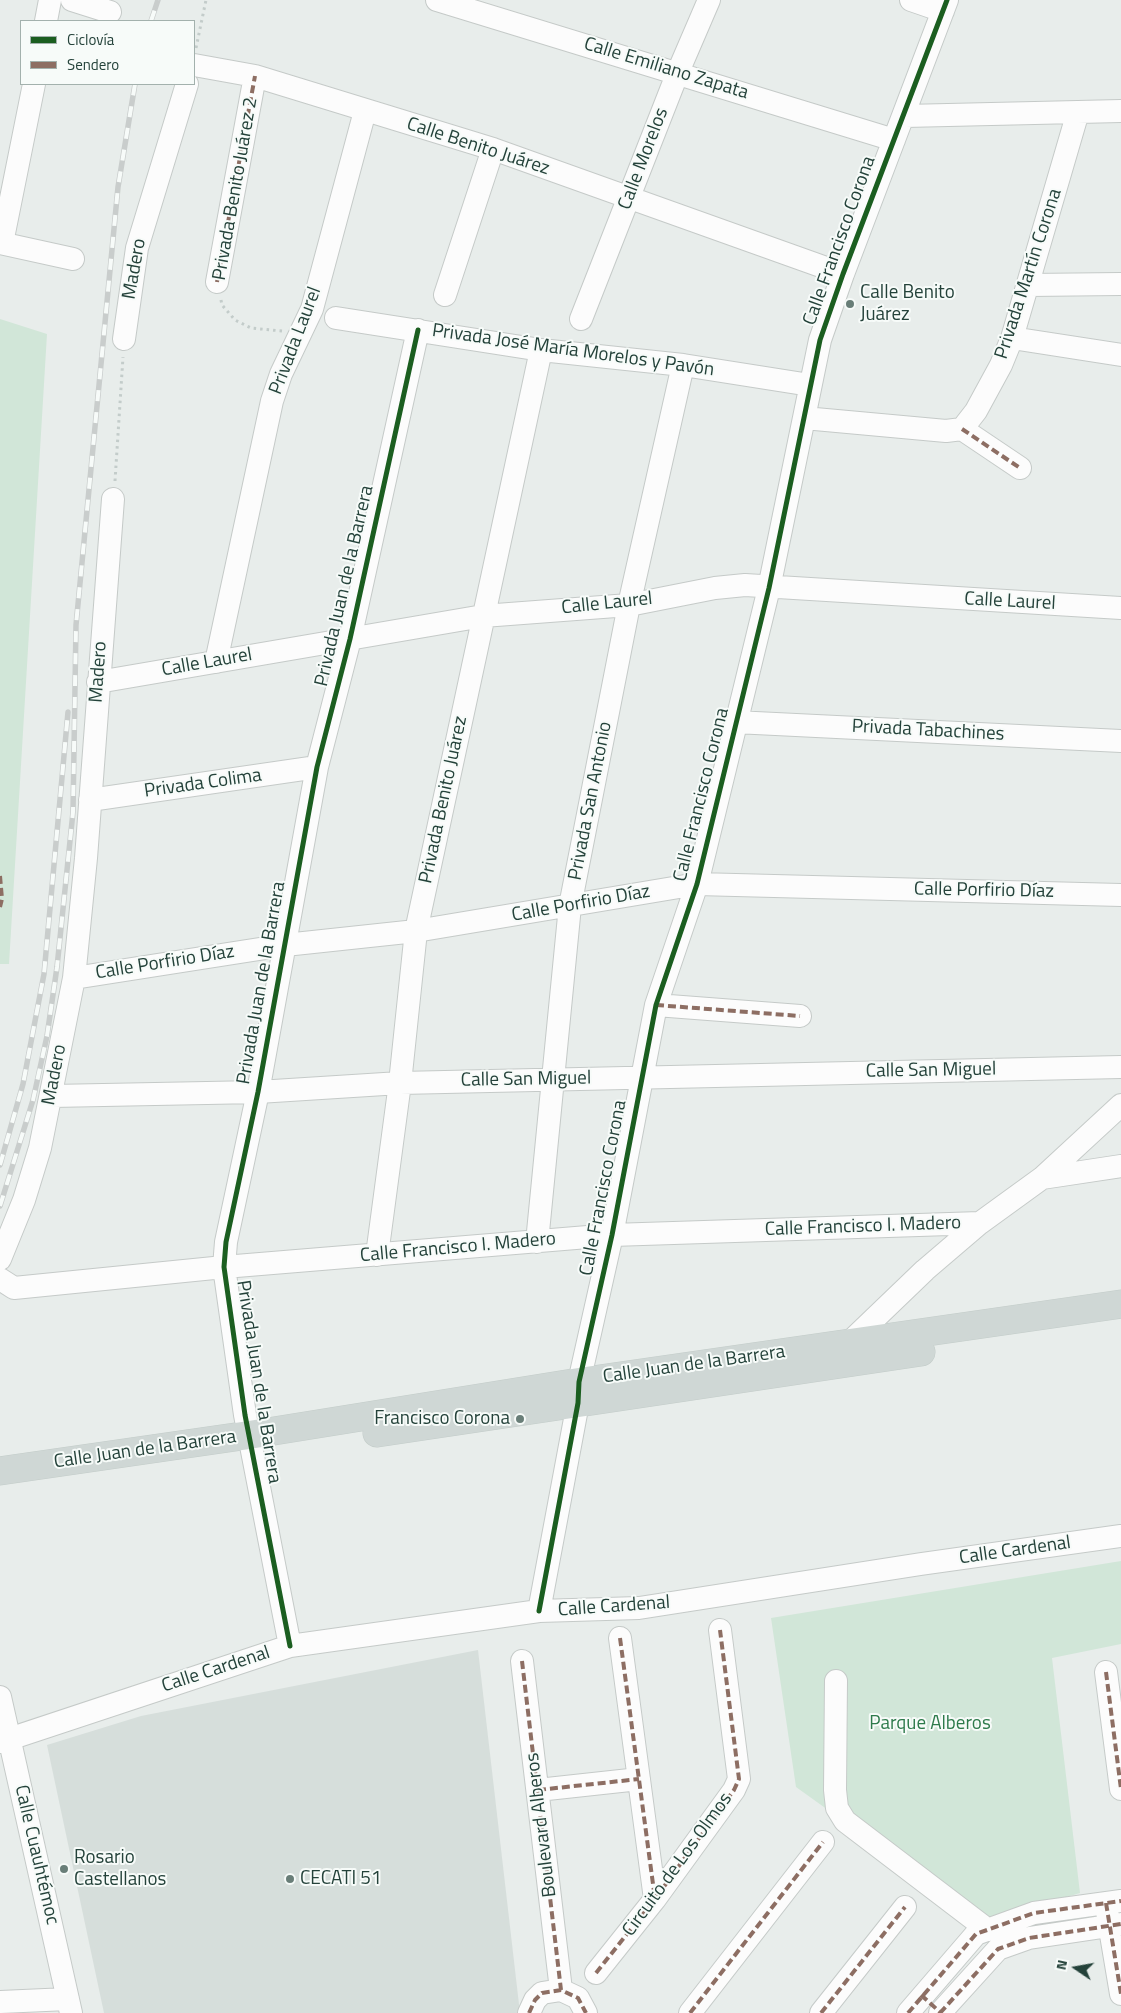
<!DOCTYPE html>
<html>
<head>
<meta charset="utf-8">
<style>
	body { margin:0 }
	#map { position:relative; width:1121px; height:2013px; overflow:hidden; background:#e8edeb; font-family:"Titillium Web",sans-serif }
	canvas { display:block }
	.legend { position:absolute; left:20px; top:20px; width:175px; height:65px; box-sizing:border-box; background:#f7fbf9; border:1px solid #a3b1ad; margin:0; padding:6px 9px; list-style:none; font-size:15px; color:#24423a }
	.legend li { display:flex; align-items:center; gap:10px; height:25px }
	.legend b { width:25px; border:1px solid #a3b1ad }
	.north { position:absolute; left:1051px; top:1943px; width:50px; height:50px; -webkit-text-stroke:4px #f7fbf9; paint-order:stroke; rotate:282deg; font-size:14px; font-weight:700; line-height:20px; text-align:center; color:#24423a }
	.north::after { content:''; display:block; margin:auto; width:18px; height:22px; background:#24423a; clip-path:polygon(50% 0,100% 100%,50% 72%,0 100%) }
</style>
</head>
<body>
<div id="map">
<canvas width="1121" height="2013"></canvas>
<ul class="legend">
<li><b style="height:6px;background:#1b5e20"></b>Ciclovía</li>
<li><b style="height:6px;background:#8d6e63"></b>Sendero</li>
</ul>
<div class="north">N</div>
</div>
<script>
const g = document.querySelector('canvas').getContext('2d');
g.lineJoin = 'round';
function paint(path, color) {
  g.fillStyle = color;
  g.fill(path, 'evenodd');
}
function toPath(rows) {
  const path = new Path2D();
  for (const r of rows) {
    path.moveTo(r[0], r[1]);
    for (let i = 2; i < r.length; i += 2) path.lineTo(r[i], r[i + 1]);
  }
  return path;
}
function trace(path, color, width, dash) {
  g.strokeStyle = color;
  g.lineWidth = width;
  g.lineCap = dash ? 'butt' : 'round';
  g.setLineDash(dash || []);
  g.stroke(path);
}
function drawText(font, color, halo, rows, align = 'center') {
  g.font = font + ' "Titillium Web",sans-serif';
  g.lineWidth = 4;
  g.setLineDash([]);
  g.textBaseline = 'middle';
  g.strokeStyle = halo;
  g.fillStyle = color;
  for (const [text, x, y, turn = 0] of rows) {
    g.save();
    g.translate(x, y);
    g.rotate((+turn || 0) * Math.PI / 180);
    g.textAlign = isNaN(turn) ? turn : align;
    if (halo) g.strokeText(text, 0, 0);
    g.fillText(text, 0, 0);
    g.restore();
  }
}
paint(toPath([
	[478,1650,520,2013,104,2013,47,1745,141,1716]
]), '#d6dedb');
paint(toPath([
	[0,319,47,334,9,964,0,964],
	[1121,1561,1121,1644,1052,1658,1080,1893,984,1922,796,1787,771,1618]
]), '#d1e6d8');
const minor = toPath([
	[72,0,110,12],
	[437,0,894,140],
	[911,0,943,11],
	[46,21,50,0],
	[194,65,255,76,493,149,843,274],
	[905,116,1121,111],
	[0,243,73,259],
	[2,243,34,84],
	[217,282,255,76],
	[1029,285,1121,284],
	[445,295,493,149],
	[336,318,541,350,683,365,810,385],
	[581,319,678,72,709,0],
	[1012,338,1121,355],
	[124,339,137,248,187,84],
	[804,418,946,431,962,429,1020,468],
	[962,429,976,411,1001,365,1012,338,1078,112],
	[216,662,272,401,281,374,312,309,365,111],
	[98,682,483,616,629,605,715,588,745,585,1121,608],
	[735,722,1121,741],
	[90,800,317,767],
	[74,978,285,945,416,931,697,884,1121,895],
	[656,1005,800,1016],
	[52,1096,258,1092,400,1083,1121,1067],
	[1042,1178,1121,1166],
	[537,1242,570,906,629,605,683,365],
	[377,1255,400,1083,416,931,541,350],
	[0,1259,24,1200,40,1148,74,978,86,858,113,499],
	[0,1279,14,1288,224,1267,612,1235,980,1223],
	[850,1350,849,1343,925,1270,980,1223,1042,1178,1121,1105],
	[539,1611,578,1403,579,1382,612,1235,656,1005,697,884,769,588,820,340,843,274,947,0],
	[620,1638,655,1899],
	[290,1646,245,1415,224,1267,226,1242,258,1092,317,767,350,639,418,330],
	[522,1661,561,1990],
	[1106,1672,1121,1789],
	[836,1681,835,1790,837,1808,845,1821,988,1930],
	[0,1697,71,2013],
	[0,1742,290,1646,539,1611,639,1608,921,1564,1121,1536],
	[538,1790,639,1779],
	[1107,1911,1121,1994],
	[596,1973,655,1899,734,1790,739,1779,720,1630],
	[0,2002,68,1999],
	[529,2013,535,2000,542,1993,561,1990,578,1998,586,2013],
	[690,2013,823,1842],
	[821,2013,905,1907],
	[908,2013,976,1934,1034,1913,1121,1901],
	[940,2013,998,1949,1029,1938,1121,1924]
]);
const major = toPath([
	[377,1433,921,1352],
	[0,1471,249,1435,579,1382,1121,1304]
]);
trace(minor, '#c5cac8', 24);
trace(major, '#c3ccc9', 29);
trace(toPath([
	[196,48,206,0],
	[221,300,222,305,235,320,251,328,282,331],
	[115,481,123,357]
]), '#c3ccca', 3, [2.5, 4]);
trace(minor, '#fcfcfc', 22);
trace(major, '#cfd7d5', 28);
const rail = toPath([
	[151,21,158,0],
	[0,1165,23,1084,44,974,68,712],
	[0,1206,33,1100,47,1036,57,967,73,812,76,625,118,187,135,84]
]);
trace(rail, '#c9cdcc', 5.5);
trace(rail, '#f7fbf9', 4, [11]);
trace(toPath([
	[217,282,255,76],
	[962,429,1020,468],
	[0,876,2,899,0,907],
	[656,1005,800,1016],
	[620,1638,655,1899],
	[522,1661,561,1990],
	[1106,1672,1121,1789],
	[538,1790,639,1779],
	[1106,1903,1121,1994],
	[596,1973,655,1899,734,1790,739,1779,720,1630],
	[921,1995,941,2013],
	[529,2013,535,2000,542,1993,561,1990,578,1998,586,2013],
	[690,2013,823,1842],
	[821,2013,905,1907],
	[908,2013,976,1934,1034,1913,1121,1901],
	[940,2013,998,1949,1029,1938,1121,1924]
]), '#8d6e63', 4, [8, 4]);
trace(toPath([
	[539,1611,578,1403,579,1382,612,1235,656,1005,697,884,769,588,820,340,843,274,947,0],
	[290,1646,245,1415,224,1267,226,1242,258,1092,317,767,350,639,418,330]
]), '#1b5e20', 5);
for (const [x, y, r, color] of [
	[850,304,5,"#697e78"],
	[520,1419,5,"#697e78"],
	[64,1869,5,"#697e78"],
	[290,1879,5,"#697e78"]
]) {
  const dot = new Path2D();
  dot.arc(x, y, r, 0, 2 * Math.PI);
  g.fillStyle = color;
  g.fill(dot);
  trace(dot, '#f7fbf9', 2);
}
drawText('19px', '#24423a', '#f7fbf9', [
	["Calle Emiliano Zapata",666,69,17],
	["Calle Benito Juárez",478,147,18],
	["Calle Morelos",644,159,-69],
	["Privada Benito Juárez 2",236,189,-80],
	["Calle Francisco Corona",840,241,-70],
	["Madero",135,269,-80],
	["Privada Martín Corona",1029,274,-72],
	["Privada Laurel",296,341,-69],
	["Privada José María Morelos y Pavón",573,351,8],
	["Privada Juan de la Barrera",345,586,-77],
	["Calle Laurel",1010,602,3],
	["Calle Laurel",607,604,-6],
	["Calle Laurel",207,663,-10],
	["Madero",99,672,-86],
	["Privada Tabachines",928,731,3],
	["Privada Colima",203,784,-8],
	["Calle Francisco Corona",702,795,-76],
	["Privada Benito Juárez",444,800,-78],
	["Privada San Antonio",591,801,-79],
	["Calle Porfirio Díaz",984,891,1],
	["Calle Porfirio Díaz",581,904,-10],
	["Calle Porfirio Díaz",165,963,-9],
	["Privada Juan de la Barrera",262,983,-80],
	["Calle San Miguel",931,1071,-1],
	["Madero",55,1075,-79],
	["Calle San Miguel",526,1080,-1],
	["Calle Francisco Corona",604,1188,-79],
	["Calle Francisco I. Madero",863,1227,-2],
	["Calle Francisco I. Madero",458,1248,-5],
	["Calle Juan de la Barrera",694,1365,-8],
	["Privada Juan de la Barrera",258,1382,81],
	["Calle Juan de la Barrera",145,1450,-8],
	["Calle Cardenal",1015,1551,-8],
	["Calle Cardenal",614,1607,-4],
	["Calle Cardenal",216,1670,-18],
	["Boulevard Alberos",542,1825,-97],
	["Calle Cuauhtémoc",36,1855,77],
	["Circuito de Los Olmos",678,1865,-54]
]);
drawText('19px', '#24423a', '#f7fbf9', [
	["Calle Benito",860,293],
	["Juárez",860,315],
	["Francisco Corona",510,1419,"right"],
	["Rosario",74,1858],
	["Castellanos",74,1880],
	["CECATI 51",300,1879]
], 'left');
drawText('19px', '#2d7a4b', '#f7fbf9', [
	["Parque Alberos",930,1724]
]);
</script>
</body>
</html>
